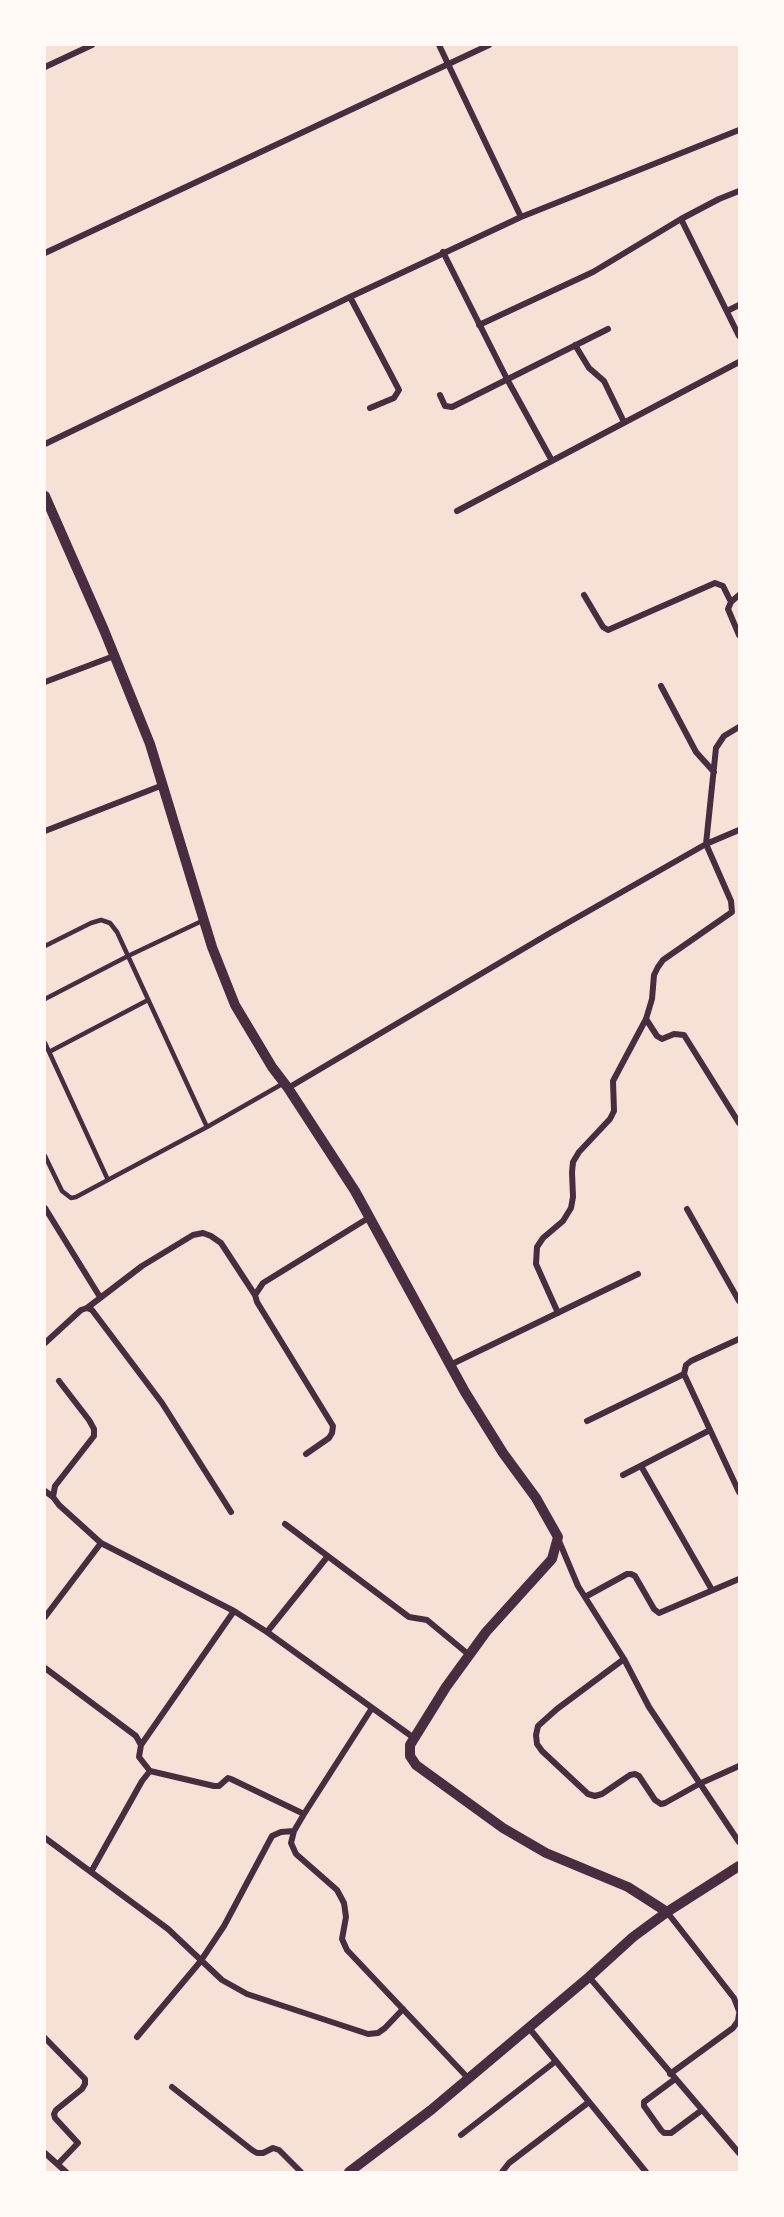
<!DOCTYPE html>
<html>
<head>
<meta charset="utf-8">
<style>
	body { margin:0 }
	#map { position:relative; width:784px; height:2217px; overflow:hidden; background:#f7e1d7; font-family:"Fira Sans Condensed",sans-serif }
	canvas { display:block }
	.frame { position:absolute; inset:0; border:46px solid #fffaf5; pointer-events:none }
</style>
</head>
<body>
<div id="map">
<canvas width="784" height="2217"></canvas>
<div class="frame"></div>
</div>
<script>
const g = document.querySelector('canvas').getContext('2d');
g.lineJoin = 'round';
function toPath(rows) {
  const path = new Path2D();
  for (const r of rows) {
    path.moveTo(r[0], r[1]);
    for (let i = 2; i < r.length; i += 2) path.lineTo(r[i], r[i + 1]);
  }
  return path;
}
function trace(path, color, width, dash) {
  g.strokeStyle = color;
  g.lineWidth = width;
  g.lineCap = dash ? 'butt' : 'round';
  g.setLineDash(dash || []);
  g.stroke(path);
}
trace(toPath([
	[45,946,91,923,101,920,110,923,117,932,207,1127],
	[45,999,128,956,204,920],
	[45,1043,108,1180],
	[49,1052,148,1000],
	[45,1156,62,1191,71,1198,76,1197,207,1127,284,1083]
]), '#4a2c40', 4.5);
trace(toPath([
	[439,45,521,217],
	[45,67,92,45],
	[681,219,739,336],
	[443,252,507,379,551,459],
	[45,253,489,45],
	[350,297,399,390,394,398,370,408],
	[727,311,739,305],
	[479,325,593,272,681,219,719,199,739,191],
	[575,345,589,368,604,381,624,422],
	[440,395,445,406,452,407,608,329],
	[45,444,350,297,521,217,739,130],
	[457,511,739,362],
	[584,595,603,627,608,630,715,583,723,586,731,602],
	[739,595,731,602,728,609,739,635],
	[45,682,114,656],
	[661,686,696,752,714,772],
	[45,831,163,785],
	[646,1019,657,1036,662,1039,674,1034,684,1035,739,1123],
	[288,1088,550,933,706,844,739,830],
	[45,1208,100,1297],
	[687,1209,739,1301],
	[87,1308,142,1266,193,1235,203,1233,211,1236,221,1243,255,1295],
	[558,1313,536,1264,537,1247,543,1238,563,1221,571,1208,573,1197,572,1172,573,1162,579,1152,610,1119,614,1111,613,1081,646,1019,652,999,654,975,658,967,663,960,732,912,731,901,706,844,716,748,724,736,739,727],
	[739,1339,691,1361,686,1365,684,1374,739,1492],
	[45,1343,81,1310,87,1308,92,1310,162,1403,231,1512],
	[450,1365,638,1274],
	[59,1381,89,1420,94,1429,94,1436,55,1486,53,1497,59,1505,101,1543,234,1611,267,1632,414,1738],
	[587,1421,684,1374],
	[306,1454,329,1438,332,1433,333,1426,257,1302,255,1295,263,1283,370,1217],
	[641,1466,712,1590],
	[623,1475,710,1430],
	[45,1491,53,1497],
	[285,1524,409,1617,427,1620,468,1654],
	[559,1541,578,1586,624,1659,649,1707,739,1842],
	[585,1597,627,1574,631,1574,635,1576,654,1609,659,1613,739,1579],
	[45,1617,101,1543],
	[267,1632,328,1556],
	[624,1659,557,1709,538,1726,536,1735,537,1744,542,1751,588,1794,595,1796,602,1794,630,1775,635,1774,639,1776,655,1800,661,1804,665,1803,699,1784,739,1766],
	[45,1668,136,1736,141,1745,139,1757,150,1771],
	[372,1708,304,1814,294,1831,291,1843,296,1854,337,1890,344,1903,346,1917,342,1939,347,1950,468,2078],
	[141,1745,234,1611],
	[45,1838,168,1929,222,1980,247,1994,368,2034,378,2033,385,2028,403,2009],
	[91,1872,142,1781,150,1771,214,1786,219,1786,228,1778,231,1779,304,1814],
	[667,1912,734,1998,739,2011],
	[589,1977,739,2153],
	[529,2028,646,2172],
	[137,2037,200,1962,224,1926,272,1836,281,1832,294,1831],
	[45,2038,85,2079,85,2084,82,2089,56,2110,54,2114,55,2118,78,2143,58,2164],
	[670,2074,733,2028,738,2021,739,2014],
	[675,2079,644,2102,644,2106,661,2130,664,2133,671,2133,702,2110],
	[172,2087,252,2150,257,2153,263,2153,273,2148,279,2150,301,2172],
	[461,2135,556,2061],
	[45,2153,66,2172],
	[502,2172,509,2163,589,2102]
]), '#4a2c40', 6);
trace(toPath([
	[45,496,104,630,150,744,212,947,235,1005,272,1067,288,1088,355,1191,465,1392,503,1453,536,1498,558,1537,552,1559,486,1632,446,1687,410,1745,410,1756,416,1765,503,1828,546,1853,628,1887,667,1912],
	[349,2172,431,2110,589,1977,633,1937,667,1912,739,1866]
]), '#4a2c40', 10);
</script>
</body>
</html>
